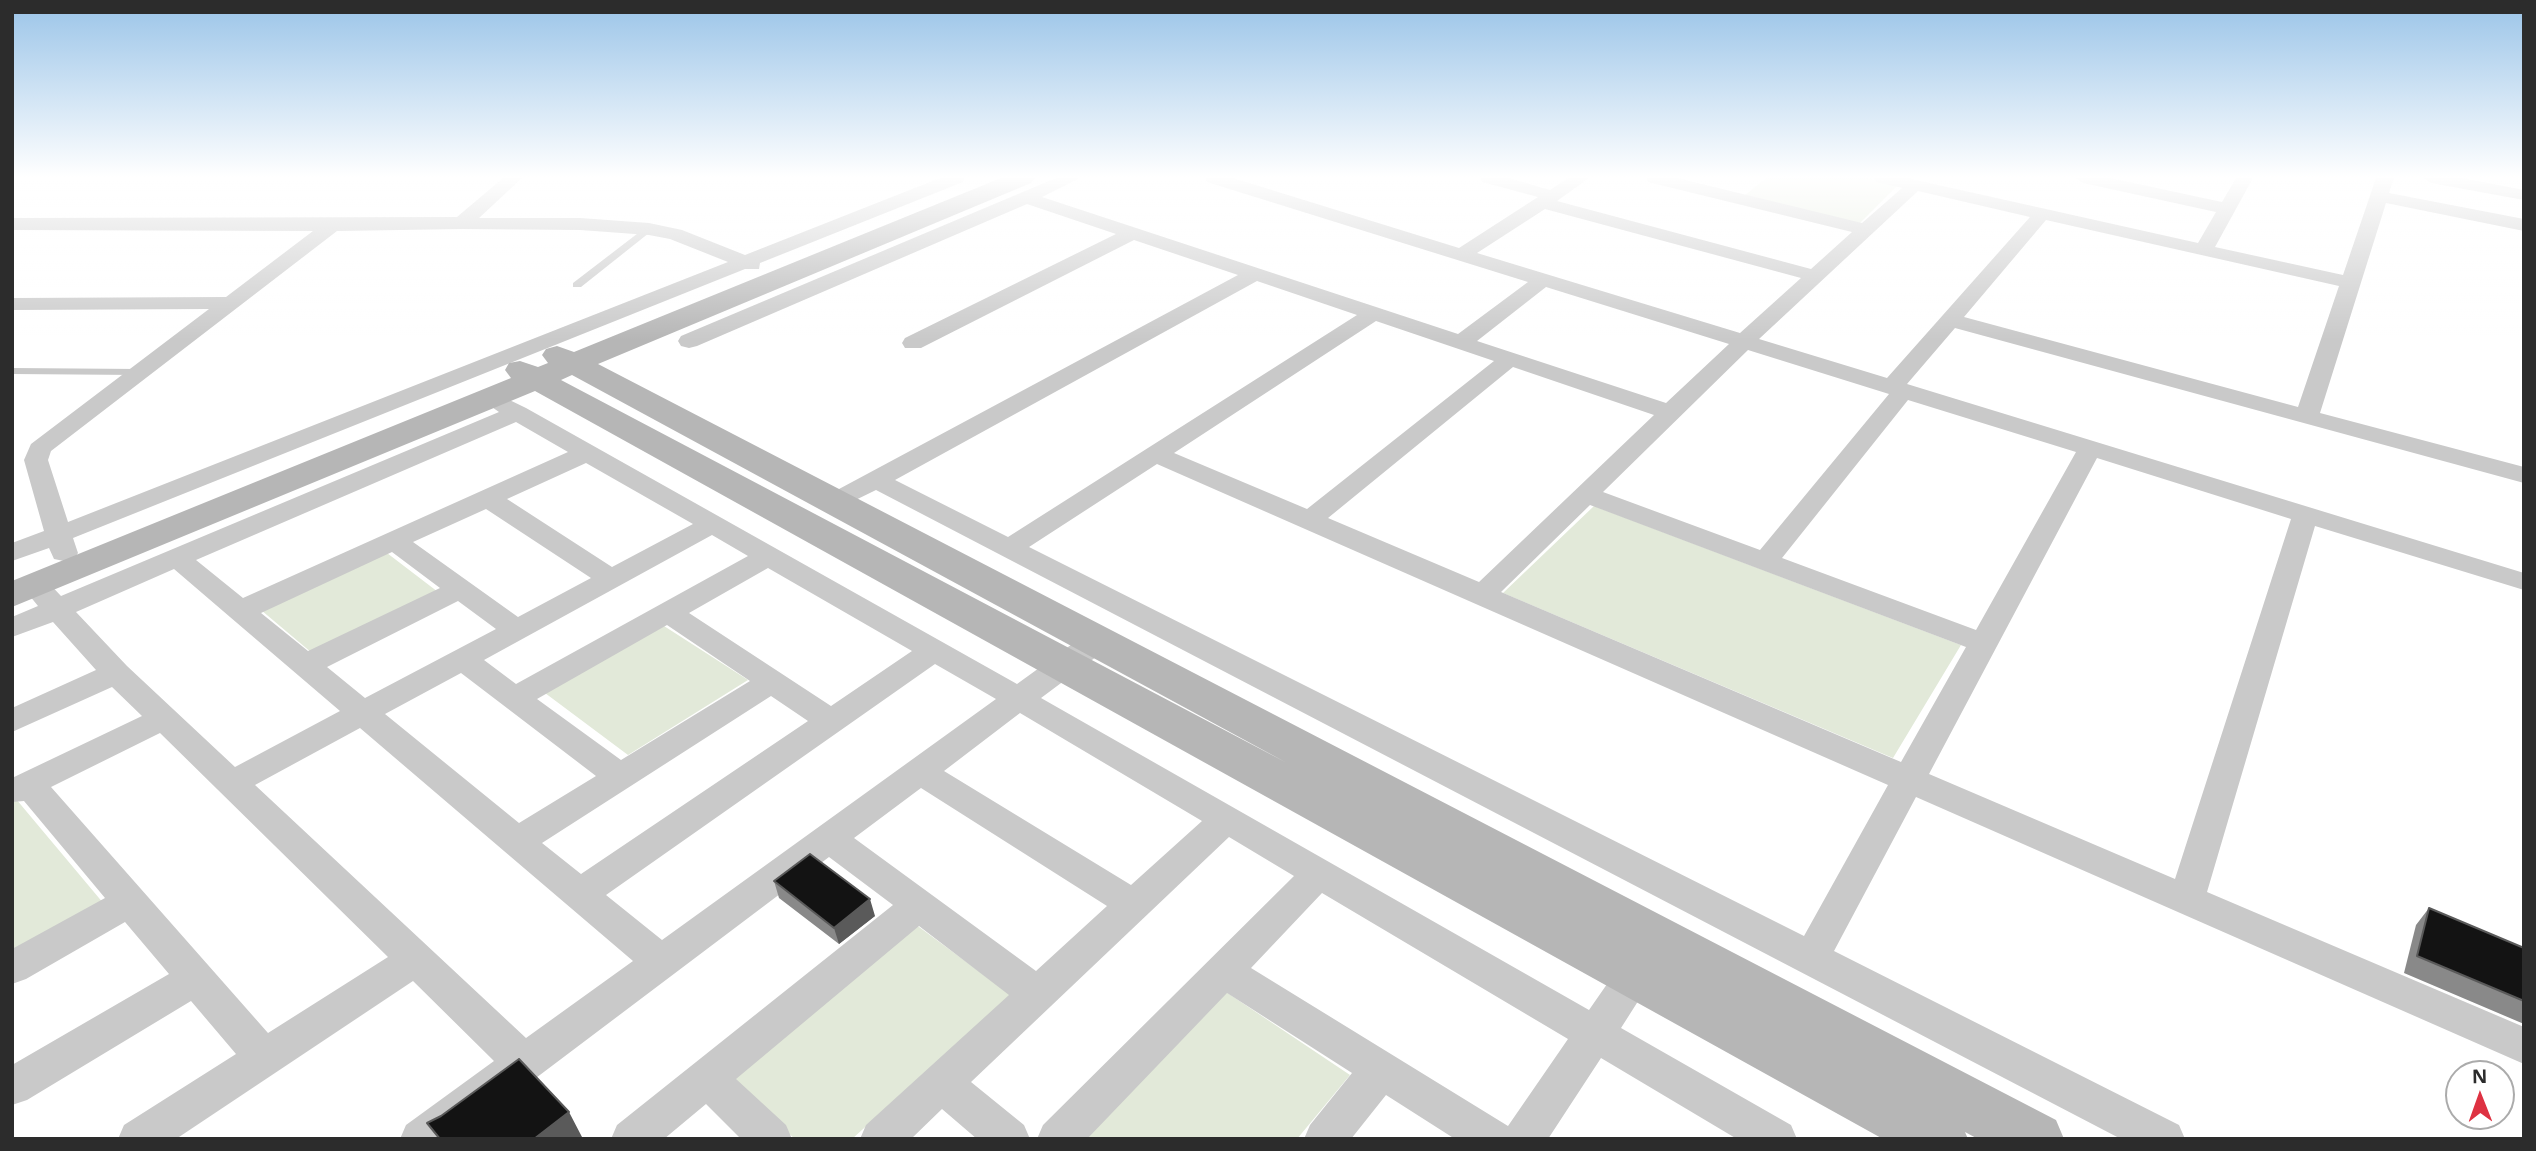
<!DOCTYPE html>
<html>
<head>
<meta charset="utf-8">
<style>
	body { margin:0 }
	#map { position:relative; width:2536px; height:1151px; overflow:hidden; background:#fff; font-family:"Open Sans",sans-serif }
	canvas { display:block }
	.frame { position:absolute; inset:0; border:14px solid #2c2c2c; pointer-events:none }
	.north { position:absolute; left:2445px; top:1060px; width:70px; height:70px; box-sizing:border-box; background:#fff; border:2px solid #ababab; border-radius:50%; rotate:359deg; font-size:19px; font-weight:700; line-height:28px; text-align:center; color:#2c2c2c }
	.north::after { content:''; display:block; margin:auto; width:24px; height:32px; background:#de3242; clip-path:polygon(50% 0,100% 100%,50% 72%,0 100%) }
</style>
</head>
<body>
<div id="map">
<canvas width="2536" height="1151"></canvas>
<div class="frame"></div>
<div class="north">N</div>
</div>
<script>
const g = document.querySelector('canvas').getContext('2d');
g.lineJoin = 'round';
function paint(path, color) {
  g.fillStyle = color;
  g.fill(path, 'evenodd');
}
function toPath(rows) {
  const path = new Path2D();
  for (const r of rows) {
    path.moveTo(r[0], r[1]);
    for (let i = 2; i < r.length; i += 2) path.lineTo(r[i], r[i + 1]);
  }
  return path;
}
function trace(path, color, width, dash) {
  g.strokeStyle = color;
  g.lineWidth = width;
  g.lineCap = dash ? 'butt' : 'round';
  g.setLineDash(dash || []);
  g.stroke(path);
}
paint(toPath([
	[1766,178,1867,178,1898,185,1860,223,1744,196],
	[1594,506,1961,645,1893,758,1503,593],
	[387,553,438,592,312,653,261,610],
	[664,626,748,680,628,755,545,693],
	[16,799,104,904,12,955,12,801],
	[915,924,1011,995,852,1139,795,1139,726,1077],
	[1223,990,1350,1075,1297,1139,1079,1139]
]), '#e2e9d9');
paint(toPath([
	[646,227,654,229,581,287,573,287,573,283,646,227],
	[12,368,139,369,145,372,139,375,12,374,12,368]
]), '#c9c9c9');
paint(toPath([
	[503,178,522,178,479,218,580,218,649,223,682,230,745,255,940,178,965,178,963,182,760,263,759,269,745,269,73,538,78,553,74,559,64,561,54,559,49,548,12,561,12,543,44,531,24,460,31,444,209,309,12,310,12,298,226,297,313,231,12,230,12,218,457,217,503,178],
	[462,229,580,230,649,235,670,239,728,262,68,522,48,460,51,451,337,231,462,229],
	[1056,178,1080,178,1042,197,1458,334,1528,282,1207,182,1205,178,1233,178,1459,248,1538,197,1482,182,1480,178,1509,178,1550,190,1568,178,1589,178,1557,201,1811,269,1852,232,1648,182,1646,178,1677,178,1862,223,1902,188,1876,182,1874,178,1907,178,2198,243,2216,212,2083,183,2075,178,2110,178,2222,202,2236,178,2253,178,2215,247,2343,275,2376,178,2394,178,2389,193,2524,219,2524,231,2386,203,2320,413,2524,467,2524,483,1955,328,1907,384,2524,573,2524,590,2315,526,2207,892,2524,1027,2524,1064,1916,797,1834,951,2179,1125,2185,1139,2121,1139,876,490,835,510,826,508,822,502,826,496,1238,275,1134,240,921,348,905,348,902,343,905,338,1116,234,1027,204,697,346,689,348,681,346,678,341,681,336,1056,178],
	[1918,191,2030,217,1887,378,1759,339,1918,191],
	[1545,209,1801,278,1740,333,1477,253,1545,209],
	[2046,220,2339,286,2298,407,1964,317,2046,220],
	[1257,281,1357,315,1008,537,895,480,1257,281],
	[1546,287,1729,344,1666,403,1477,341,1546,287],
	[1376,321,1494,361,1307,509,1174,453,1376,321],
	[1748,350,1889,394,1760,550,1603,492,1748,350],
	[1513,367,1654,415,1479,582,1328,518,1513,367],
	[1908,400,2076,452,1976,630,1782,558,1908,400],
	[2097,458,2291,519,2175,879,1929,774,2097,458],
	[1157,464,1888,785,1804,936,1029,547,1157,464],
	[1590,505,1966,647,1901,762,1501,592,1590,505],
	[2423,178,2462,178,2524,190,2524,200,2431,183,2423,178],
	[491,391,526,408,1017,684,1086,634,1097,631,1108,634,1112,641,1108,648,1041,698,1589,1010,1630,951,1644,946,1658,951,1663,962,1621,1028,1791,1125,1797,1139,1737,1139,1601,1058,1548,1139,1455,1139,1386,1095,1351,1139,1304,1139,1310,1125,1352,1073,1227,993,1087,1139,1037,1139,1043,1125,1294,876,1229,837,971,1082,1024,1125,1030,1139,977,1139,942,1109,911,1139,860,1139,866,1125,1009,995,919,926,736,1079,786,1125,792,1139,741,1139,706,1104,664,1139,611,1139,617,1125,893,905,829,857,455,1139,400,1139,406,1125,494,1061,413,981,176,1139,118,1139,124,1125,236,1054,191,1001,27,1100,12,1105,12,1065,169,974,125,922,26,979,12,984,12,949,105,898,24,801,12,802,12,778,142,716,112,687,12,732,12,708,96,670,53,622,12,637,12,617,38,606,21,585,25,579,35,576,45,579,61,596,499,412,479,398,483,393,491,391],
	[516,422,568,452,243,598,196,560,516,422],
	[586,463,693,524,612,567,507,499,586,463],
	[486,509,591,578,518,617,413,542,486,509],
	[712,535,748,556,516,684,484,660,712,535],
	[392,552,440,588,308,651,261,613,392,552],
	[768,568,912,651,831,706,689,613,768,568],
	[174,569,230,617,340,711,235,767,127,666,76,612,174,569],
	[458,601,496,629,365,698,327,667,458,601],
	[667,625,750,681,621,760,537,699,667,625],
	[935,664,996,699,662,940,606,895,935,664],
	[461,673,503,705,596,776,519,823,385,714,461,673],
	[771,696,808,721,581,874,542,843,771,696],
	[1020,713,1202,821,1131,885,944,771,1020,713],
	[360,728,504,851,633,961,526,1038,255,785,360,728],
	[160,733,388,957,268,1033,51,787,160,733],
	[921,788,1107,906,1036,971,854,838,921,788],
	[1322,893,1568,1039,1508,1126,1251,968,1322,893]
]), '#c9c9c9');
paint(toPath([
	[1001,178,1035,178,1031,183,598,364,2056,1120,2064,1139,1978,1139,1965,1132,1968,1139,1883,1139,535,391,12,607,12,581,511,378,505,370,509,363,520,361,538,367,548,363,542,355,546,349,557,346,574,352,1001,178],
	[572,375,1287,763,561,380,572,375]
]), '#b6b6b6');
paint(toPath([
	[774,881,875,916,839,944,779,898],
	[2429,908,2524,948,2524,1024,2404,973,2416,925]
]), '#898989');
paint(toPath([
	[870,899,875,916,839,944,834,928],
	[569,1112,582,1137,580,1139,534,1139]
]), '#5a5a5a');
const building = toPath([
	[810,854,870,899,834,928,774,881,810,854],
	[2429,908,2524,948,2524,1001,2417,956,2429,908],
	[519,1059,569,1112,534,1139,440,1139,427,1123,441,1116,519,1059]
]);
paint(building, '#131313');
trace(building, '#5a5a5a', 2);
const sky = g.createLinearGradient(0, 0, 0, 340);
sky.addColorStop(0, '#9ac4e8');
sky.addColorStop(0.52, '#fff');
sky.addColorStop(1, '#ffffff00');
g.fillStyle = sky;
g.fillRect(0, 0, 2536, 340);
</script>
</body>
</html>
